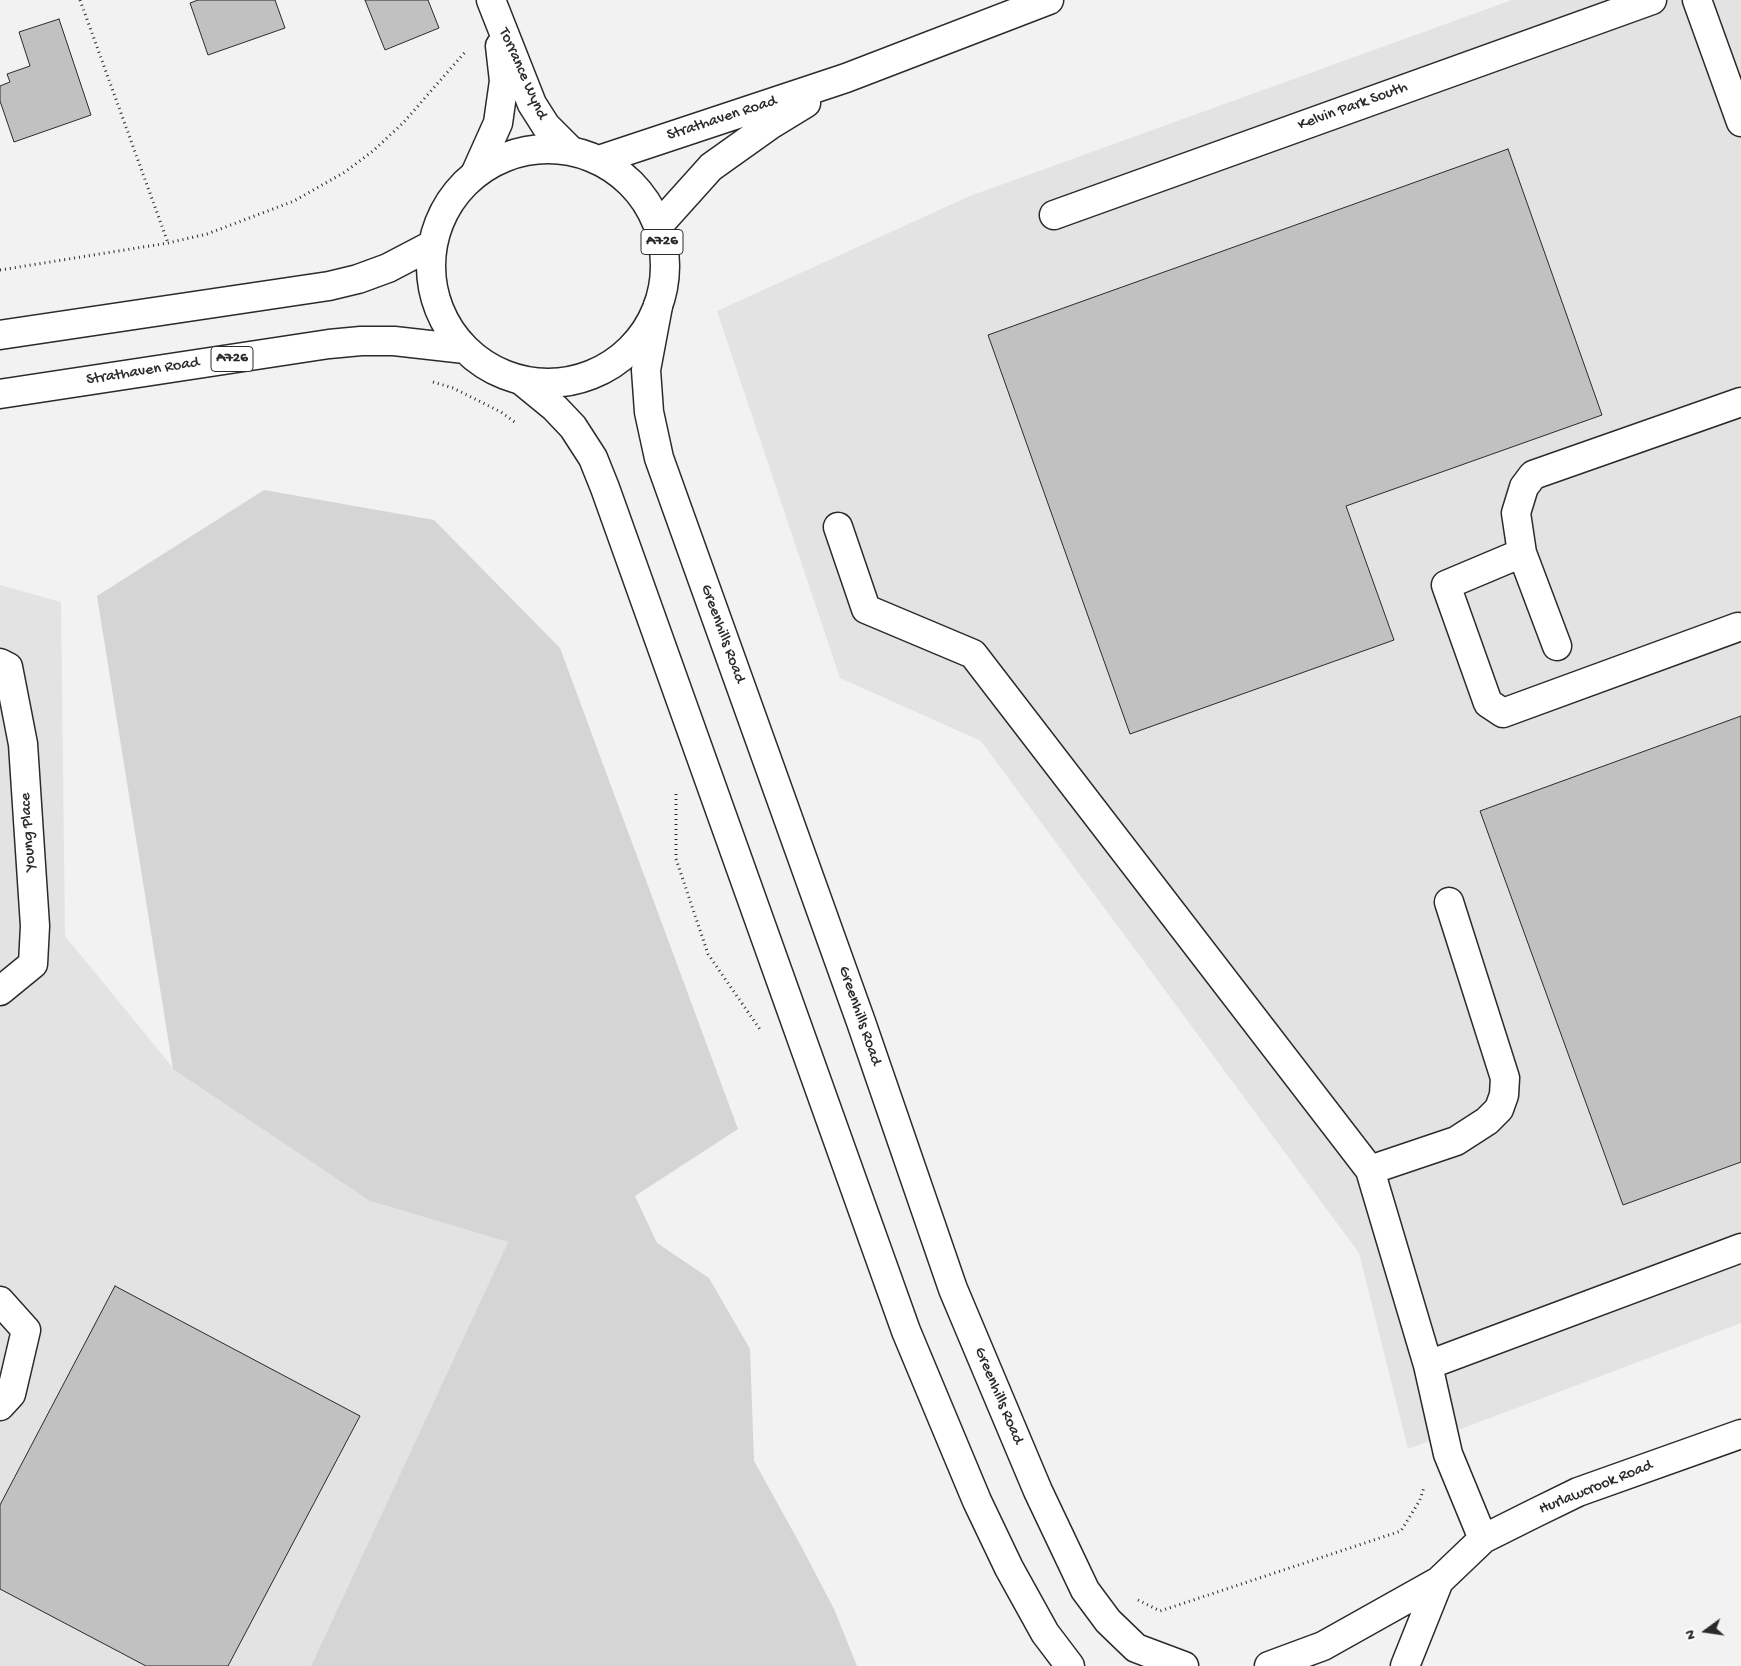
<!DOCTYPE html>
<html>
<head>
<meta charset="utf-8">
<style>
	body { margin:0 }
	#map { position:relative; width:1741px; height:1666px; overflow:hidden; background:#f2f2f2; font-family:"Gochi Hand",sans-serif }
	canvas { display:block }
	.north { position:absolute; left:1681px; top:1606px; width:50px; height:50px; -webkit-text-stroke:4px #fff; paint-order:stroke; rotate:256deg; font-size:14px; font-weight:700; line-height:20px; text-align:center; color:#2b2b2b }
	.north::after { content:''; display:block; margin:auto; width:18px; height:22px; background:#2b2b2b; clip-path:polygon(50% 0,100% 100%,50% 72%,0 100%) }
</style>
</head>
<body>
<div id="map">
<canvas width="1741" height="1666"></canvas>
<div class="north">N</div>
</div>
<script>
const g = document.querySelector('canvas').getContext('2d');
g.lineJoin = 'round';
function paint(path, color) {
  g.fillStyle = color;
  g.fill(path, 'evenodd');
}
function toPath(rows) {
  const path = new Path2D();
  for (const r of rows) {
    if (r.length === 3) {
      path.moveTo(r[0] + r[2], r[1]);
      path.arc(r[0], r[1], r[2], 0, 2 * Math.PI);
      continue;
    }
    path.moveTo(r[0], r[1]);
    for (let i = 2; i < r.length; i += 2) path.lineTo(r[i], r[i + 1]);
  }
  return path;
}
function trace(path, color, width, dash) {
  g.strokeStyle = color;
  g.lineWidth = width;
  g.lineCap = dash ? 'butt' : 'round';
  g.setLineDash(dash || []);
  g.stroke(path);
}
function drawText(font, color, halo, rows, align = 'center') {
  g.font = font + ' "Gochi Hand",sans-serif';
  g.lineWidth = 5;
  g.setLineDash([]);
  g.textBaseline = 'middle';
  g.strokeStyle = halo;
  g.fillStyle = color;
  for (const [text, x, y, turn = 0] of rows) {
    g.save();
    g.translate(x, y);
    g.rotate((+turn || 0) * Math.PI / 180);
    g.textAlign = isNaN(turn) ? turn : align;
    if (halo) g.strokeText(text, 0, 0);
    g.fillText(text, 0, 0);
    g.restore();
  }
}
paint(toPath([
	[1512,0,1741,0,1741,1323,1408,1449,1359,1253,981,741,840,678,717,311,970,196],
	[0,585,61,602,65,936,174,1069,370,1201,508,1242,311,1666,0,1666]
]), '#e3e3e3');
paint(toPath([
	[264,490,434,520,560,648,738,1129,635,1196,657,1243,709,1278,750,1349,754,1461,800,1544,834,1609,857,1666,311,1666,508,1242,370,1201,173,1069,97,596]
]), '#d5d5d5');
const building = toPath([
	[198,0,275,0,285,28,208,55,190,3,198,0],
	[365,0,428,0,439,28,385,50,365,0],
	[59,19,91,115,14,142,0,101,0,86,10,82,7,74,30,66,19,32,59,19],
	[1508,149,1602,415,1346,506,1394,640,1130,734,988,335,1508,149],
	[1741,716,1741,1162,1623,1205,1480,811,1741,716],
	[115,1286,360,1416,228,1666,146,1666,0,1589,0,1505,115,1286]
]);
paint(building, '#c1c1c1');
trace(building, '#2b2b2b', 1);
const minor = toPath([
	[491,0,532,104,546,126,570,150],
	[1697,0,1741,122],
	[476,172,498,123,504,81,500,46],
	[1054,215,1652,0],
	[658,306,646,370,649,412,659,458,861,1022,953,1289,1038,1491,1085,1590,1108,1621,1136,1648,1184,1666],
	[522,381,555,408,573,427,593,458,605,488,906,1331,977,1501,1009,1568,1045,1633,1070,1666],
	[838,527,866,609,973,654,1370,1170,1428,1365,1448,1454,1483,1539],
	[1522,553,1446,585,1488,703,1503,713,1738,627],
	[1557,646,1522,553,1516,513,1524,487,1533,475,1741,402],
	[0,663,8,667,23,744,35,926,33,964,0,991],
	[1370,1170,1456,1141,1487,1121,1499,1109,1504,1095,1505,1078,1449,902],
	[0,1301,26,1330,11,1394,0,1406],
	[1428,1365,1741,1248],
	[1269,1666,1323,1646,1439,1581,1483,1539,1535,1513,1578,1492,1741,1434],
	[1405,1666,1439,1581]
]);
const major = toPath([
	[548,266,117],
	[599,160,846,78,1049,0],
	[658,226,711,167,770,125,806,103],
	[0,335,329,286,358,279,388,268,432,245],
	[0,394,329,344,361,341,394,341,465,349]
]);
trace(minor, '#2b2b2b', 31);
trace(major, '#2b2b2b', 31);
trace(toPath([
	[80,0,168,243],
	[0,270,168,243,207,234,294,201,345,172,373,151,403,123,466,51],
	[433,382,453,388,501,412,516,423],
	[676,794,676,859,708,954,761,1031],
	[1138,1600,1160,1611,1401,1531,1420,1500,1424,1487]
]), '#2b2b2b', 3, [1, 4]);
trace(minor, '#fff', 28);
trace(major, '#fff', 28);
for (const [x, y, w] of [
	[662,242,42],
	[232,359,42]
]) {
  const box = new Path2D();
  box.roundRect(x - w / 2, y - 12.5, w, 25, 4);
  g.fillStyle = '#fff';
  g.fill(box);
  trace(box, '#2b2b2b', 1);
}
drawText('bold 15px', '#2b2b2b', null, [
	["A726",662,242],
	["A726",232,359]
]);
drawText('16px', '#2b2b2b', '#fff', [
	["Torrance Wynd",522,74,66],
	["Kelvin Park South",1353,107,-20],
	["Strathaven Road",722,119,-18],
	["Strathaven Road",143,372,-9],
	["Greenhills Road",722,634,70],
	["Young Place",29,832,-94],
	["Greenhills Road",859,1016,71],
	["Greenhills Road",998,1396,67],
	["Hurlawcrook Road",1596,1488,-22]
]);
</script>
</body>
</html>
